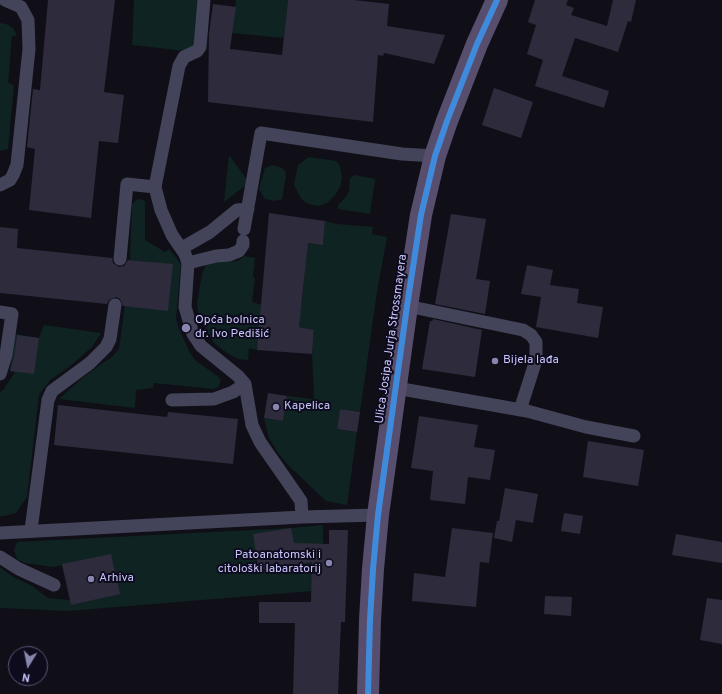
<!DOCTYPE html>
<html>
<head>
<meta charset="utf-8">
<style>
	body { margin:0 }
	#map { position:relative; width:722px; height:694px; overflow:hidden; background:#100f18; font-family:Overpass,sans-serif }
	canvas { display:block }
	.north { position:absolute; left:8px; top:646px; width:40px; height:40px; box-sizing:border-box; background:#0d0b1c; border:1px solid #585677; border-radius:50%; rotate:190deg; font-size:11px; font-weight:700; line-height:16px; text-align:center; color:#c9c6ff }
	.north::after { content:''; display:block; margin:auto; width:14px; height:18px; background:#8886ae; clip-path:polygon(50% 0,100% 100%,50% 72%,0 100%) }
</style>
</head>
<body>
<div id="map">
<canvas width="722" height="694"></canvas>
<div class="north">N</div>
</div>
<script>
const g = document.querySelector('canvas').getContext('2d');
g.lineJoin = 'round';
function paint(path, color) {
  g.fillStyle = color;
  g.fill(path, 'evenodd');
}
function toPath(rows) {
  const path = new Path2D();
  for (const r of rows) {
    path.moveTo(r[0], r[1]);
    for (let i = 2; i < r.length; i += 2) path.lineTo(r[i], r[i + 1]);
  }
  return path;
}
function trace(path, color, width, dash) {
  g.strokeStyle = color;
  g.lineWidth = width;
  g.lineCap = dash ? 'butt' : 'round';
  g.setLineDash(dash || []);
  g.stroke(path);
}
function drawText(font, color, halo, rows, align = 'center') {
  g.font = font + ' Overpass,sans-serif';
  g.lineWidth = 4;
  g.setLineDash([]);
  g.textBaseline = 'middle';
  g.strokeStyle = halo;
  g.fillStyle = color;
  for (const [text, x, y, turn = 0] of rows) {
    g.save();
    g.translate(x, y);
    g.rotate((+turn || 0) * Math.PI / 180);
    g.textAlign = isNaN(turn) ? turn : align;
    if (halo) g.strokeText(text, 0, 0);
    g.fillText(text, 0, 0);
    g.restore();
  }
}
paint(toPath([
	[134,0,199,0,195,42,193,47,185,51,132,45],
	[236,0,288,0,284,38,232,33],
	[0,23,6,24,13,28,17,36,12,36,8,83,14,85,8,149,0,151],
	[229,155,248,181,246,185,224,202],
	[309,157,336,161,340,166,342,178,340,187,335,195,327,203,318,206,309,204,302,200,297,191,294,184,298,165],
	[272,165,282,168,285,171,286,176,282,199,275,201,265,199,259,189,265,168],
	[355,175,375,179,370,214,338,209,338,205,346,197,349,191,350,178],
	[139,199,145,201,145,240,165,252,169,249,181,264,176,319,179,329,189,351,195,360,220,378,220,383,218,387,214,389,154,383,153,388,136,390,135,408,59,399,80,380,101,364,112,357,119,349,125,305,173,265,130,260,132,205,135,201],
	[325,221,337,224,373,227,372,234,387,237,377,292,360,412,340,409,337,429,357,432,347,505,326,501,288,465,278,453,269,438,264,418,283,421,287,396,314,399,312,354,314,330,290,325,302,303,305,268,299,243,323,244],
	[244,256,255,258,253,277,255,278,252,302,263,305,257,350,249,348,248,360,238,359,227,353,214,343,202,323,198,313,197,303,202,274,206,265,212,262,238,261],
	[44,325,101,333,92,347,69,367,50,380,39,395,27,497,16,513,4,516,0,516,0,392,4,389,15,372,10,371,15,334,39,338],
	[323,525,323,544,312,544,312,591,68,611,0,608,0,567,13,577,32,586,48,598,70,600,62,565,53,567,25,563,17,559,14,550,17,542,291,528]
]), '#0e2322');
paint(toPath([
	[48,0,115,0,104,92,124,95,118,143,99,141,91,218,29,210,35,149,27,147,33,89,40,90],
	[288,0,354,0,389,4,387,26,445,35,434,64,384,53,383,56,378,55,373,122,208,102,209,34,213,4,236,7,230,49,282,55],
	[535,0,568,0,566,5,574,8,571,15,607,26,613,0,636,0,631,22,628,21,618,52,575,38,562,76,609,91,604,108,535,86,543,60,527,54,536,25,528,22],
	[494,88,533,102,521,138,482,125],
	[269,213,325,221,323,245,308,243,299,327,314,330,312,354,257,350],
	[451,214,486,219,476,279,490,281,485,314,435,304],
	[0,227,18,229,17,248,112,258,113,263,119,267,124,266,128,260,173,264,168,311,123,306,120,299,116,297,109,300,107,304,0,293],
	[527,265,553,270,550,285,579,289,577,303,603,307,598,338,536,327,541,297,521,294],
	[433,319,482,330,475,377,422,369,430,321,432,321],
	[17,335,39,338,34,374,10,371,14,356],
	[268,393,287,396,283,421,264,418],
	[58,405,167,417,168,412,238,419,233,464,54,445],
	[340,409,360,412,357,432,337,429],
	[419,416,478,425,474,447,495,450,490,480,468,477,465,504,430,500,433,471,411,468],
	[588,441,644,450,638,486,583,477],
	[505,488,538,494,533,523,516,520,512,542,494,538,497,521,499,521],
	[564,513,583,516,580,534,561,531],
	[291,528,294,543,329,544,329,530,348,530,345,622,341,622,338,694,293,694,295,623,259,623,259,602,311,602,312,562,259,571,253,534],
	[452,528,493,533,489,563,480,562,476,607,412,601,414,573,445,577],
	[676,534,722,542,722,563,672,555],
	[111,554,120,594,71,605,62,564],
	[545,596,572,597,571,616,544,614],
	[707,598,722,600,722,644,700,640]
]), '#2d2b3c');
trace(toPath([
	[204,0,200,47,197,51,184,57,179,66,155,187,161,210,172,235,185,254,188,263,185,307,193,334,201,346,238,376,245,384,252,425,260,442,301,501,302,517],
	[0,185,10,180,13,175,17,165,29,49,28,20,21,7,5,0],
	[244,229,261,133,402,154,435,156],
	[182,248,210,232,237,210,248,209],
	[120,259,127,184,155,187],
	[188,263,216,256,229,255,239,251,243,245,243,241],
	[407,306,523,330,531,335,536,342,536,360,520,410],
	[0,312,12,314,6,355,0,374],
	[396,388,527,411,586,427,634,436],
	[172,400,214,399,233,392,245,384],
	[31,530,48,400,52,391,90,363,106,347,110,339,115,305],
	[0,533,302,517,378,515],
	[0,557,19,569,54,585]
]), '#434459', 13);
trace(toPath([
	[368,694,370,620,373,569,378,515,407,306,421,215,435,156,447,121,477,44,497,0]
]), '#574d6c', 22);
trace(toPath([
	[368,694,370,620,373,569,378,515,407,306,421,215,435,156,447,121,477,44,497,0]
]), '#408adc', 6);
for (const [x, y, r, color] of [
	[186,328,5,"#8886ae"],
	[495,361,4,"#8886ae"],
	[276,407,4,"#8886ae"],
	[329,563,4,"#8886ae"],
	[91,579,4,"#8886ae"]
]) {
  const dot = new Path2D();
  dot.arc(x, y, r, 0, 2 * Math.PI);
  g.fillStyle = color;
  g.fill(dot);
  trace(dot, '#0d0b1c', 1.5);
}
drawText('12px', '#c9c6ff', '#0d0b1c', [
	["Opća bolnica",195,321],
	["dr. Ivo Pedišić",195,335],
	["Bijela lađa",503,361],
	["Kapelica",284,407],
	["Patoanatomski i",321,556,"right"],
	["citološki labaratorij",321,570,"right"],
	["Arhiva",99,579]
], 'left');
drawText('12px', '#c9c6ff', '#0d0b1c', [
	["Ulica Josipa Jurja Strossmayera",392,339,-82]
]);
</script>
</body>
</html>
